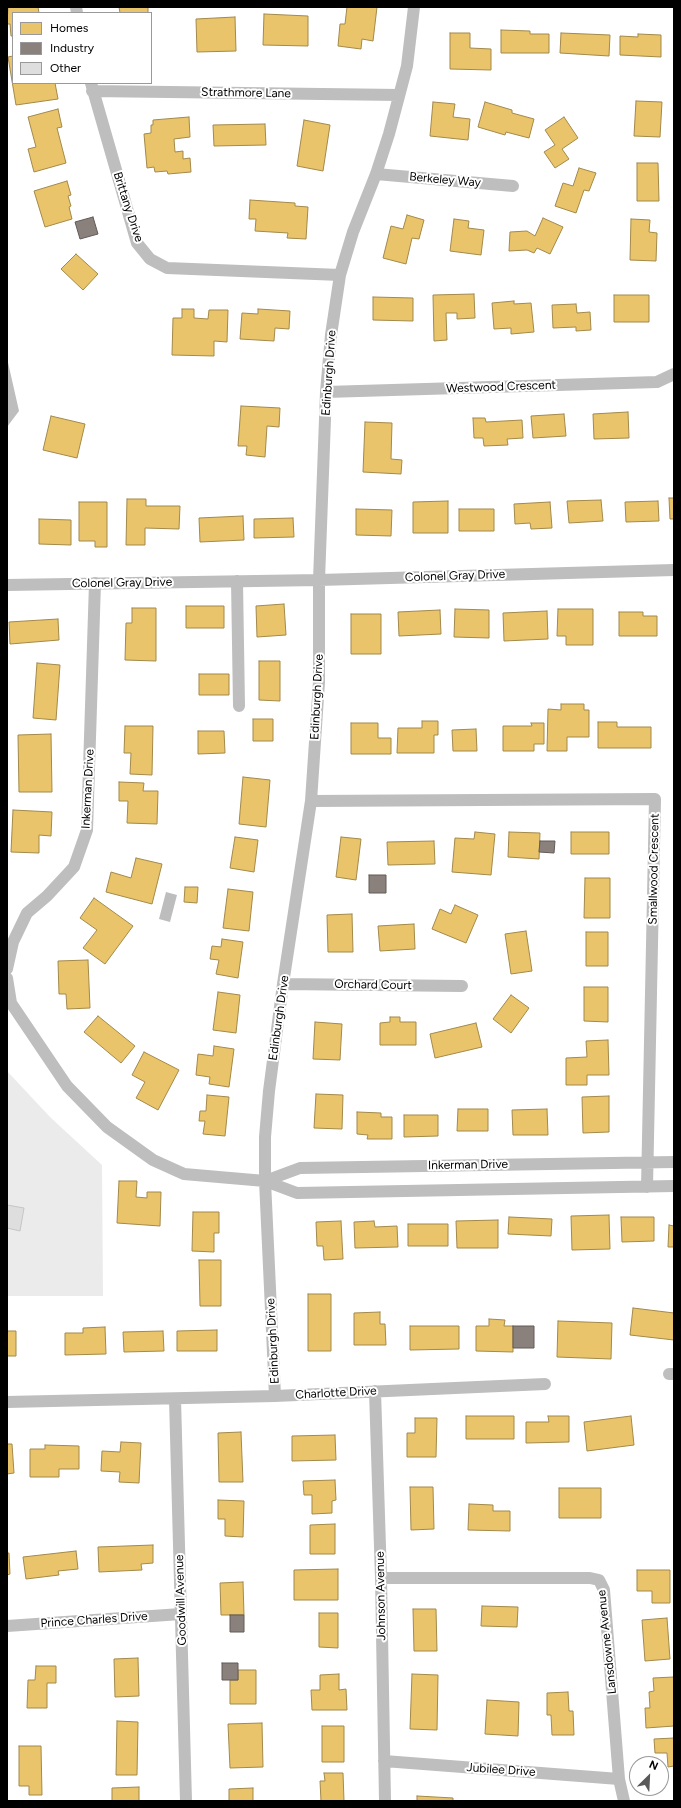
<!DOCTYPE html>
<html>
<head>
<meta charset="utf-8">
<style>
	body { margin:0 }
	#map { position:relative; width:681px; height:1808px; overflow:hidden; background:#fff; font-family:Figtree,sans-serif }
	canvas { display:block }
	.frame { position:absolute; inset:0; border:8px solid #000; pointer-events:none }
	.legend { position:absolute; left:12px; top:12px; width:140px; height:72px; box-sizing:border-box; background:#fff; border:1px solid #999; margin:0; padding:5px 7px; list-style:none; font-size:12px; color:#000 }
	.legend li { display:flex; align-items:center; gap:8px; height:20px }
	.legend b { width:20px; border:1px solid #999 }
	.north { position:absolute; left:629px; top:1756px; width:40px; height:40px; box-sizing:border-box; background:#fff; border:1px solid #999; border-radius:50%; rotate:24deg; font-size:11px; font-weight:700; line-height:16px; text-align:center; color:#000 }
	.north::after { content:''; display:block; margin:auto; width:14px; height:18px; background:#595959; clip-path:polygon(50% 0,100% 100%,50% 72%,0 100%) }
</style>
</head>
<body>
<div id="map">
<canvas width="681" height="1808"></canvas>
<div class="frame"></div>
<ul class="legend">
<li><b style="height:11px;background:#e9c46a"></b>Homes</li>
<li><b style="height:11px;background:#8a817c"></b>Industry</li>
<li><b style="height:11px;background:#dedede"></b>Other</li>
</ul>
<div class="north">N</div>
</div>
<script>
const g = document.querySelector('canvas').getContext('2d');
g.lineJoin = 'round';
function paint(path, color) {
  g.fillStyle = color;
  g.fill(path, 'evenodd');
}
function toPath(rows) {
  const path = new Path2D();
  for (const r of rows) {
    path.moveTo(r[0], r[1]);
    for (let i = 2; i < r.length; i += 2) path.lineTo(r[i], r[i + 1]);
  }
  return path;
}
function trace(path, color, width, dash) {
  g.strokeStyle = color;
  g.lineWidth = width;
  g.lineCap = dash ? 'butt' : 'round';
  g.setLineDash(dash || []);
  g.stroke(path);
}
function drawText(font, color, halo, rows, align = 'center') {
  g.font = font + ' Figtree,sans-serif';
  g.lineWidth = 4;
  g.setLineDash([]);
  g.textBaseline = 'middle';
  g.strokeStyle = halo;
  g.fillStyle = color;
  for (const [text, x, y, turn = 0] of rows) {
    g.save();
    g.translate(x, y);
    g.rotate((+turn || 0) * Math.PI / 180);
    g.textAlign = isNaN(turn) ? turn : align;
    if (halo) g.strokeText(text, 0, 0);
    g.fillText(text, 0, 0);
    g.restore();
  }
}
paint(toPath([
	[7,1071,50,1117,102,1165,103,1296,7,1296]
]), '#ebebeb');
paint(toPath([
	[7,358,19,411,7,427],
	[166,892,177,895,170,922,159,919]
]), '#bdbdbd');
const homes = toPath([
	[8,7,38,7,39,13,13,13,13,36,11,36,10,24,7,24,8,7],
	[119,7,148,7,148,13,120,13,119,7],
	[347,7,377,7,373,41,362,39,361,49,338,46,340,24,345,24,347,7],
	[264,14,308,16,308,46,263,45,264,14],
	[235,17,236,51,197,52,196,19,235,17],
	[501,30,530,31,530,34,549,34,549,53,501,53,501,30],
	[450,33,470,33,470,48,491,49,491,70,450,69,450,33],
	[561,33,610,35,609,56,560,53,561,33],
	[638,34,661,35,661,57,620,55,620,36,638,37,638,34],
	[13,56,13,83,55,83,58,99,16,105,8,57,13,56],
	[636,101,662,102,660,137,634,136,636,101],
	[433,102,455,104,453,117,470,119,468,140,430,136,433,102],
	[485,102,512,110,512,113,534,119,529,138,506,132,505,135,478,127,485,102],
	[58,109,62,127,57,128,66,163,34,172,28,149,36,147,28,117,58,109],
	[189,117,190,137,174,139,175,152,183,151,183,159,190,158,191,172,168,174,167,171,155,172,154,167,147,168,144,134,151,133,151,125,153,125,153,120,189,117],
	[564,117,578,138,562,149,569,159,555,168,544,152,555,145,545,130,564,117],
	[304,120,330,125,323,171,297,166,304,120],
	[265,124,266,145,214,146,213,125,265,124],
	[637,163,658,163,659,201,637,201,637,163],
	[579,168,596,173,589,191,584,190,576,213,555,206,563,183,573,186,579,168],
	[67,181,71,195,68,196,71,206,69,207,72,219,45,227,34,191,67,181],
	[250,200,295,203,295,206,308,207,306,239,287,238,288,233,255,231,256,219,249,219,250,200],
	[407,215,424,220,419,239,412,238,406,264,383,258,391,226,403,229,407,215],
	[543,218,563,227,550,254,537,248,534,253,527,250,509,251,510,232,527,231,535,236,543,218],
	[454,219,469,221,468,228,484,230,481,255,450,251,454,219],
	[631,219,650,220,649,232,657,233,656,261,630,260,631,219],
	[76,254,98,274,83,290,61,269,76,254],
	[474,294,475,318,457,319,457,313,446,313,447,340,434,341,433,295,474,294],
	[614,295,649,295,649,322,614,322,614,295],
	[373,297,413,298,413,321,373,320,373,297],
	[514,301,514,304,531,303,534,332,511,334,511,328,494,329,492,303,514,301],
	[576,304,577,313,590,312,591,330,576,331,576,327,553,328,552,305,576,304],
	[182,309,194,309,194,318,208,319,209,310,228,310,227,342,214,341,214,356,172,355,173,318,182,318,182,309],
	[258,309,290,311,289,329,275,328,274,341,240,339,242,313,258,314,258,309],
	[241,406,280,408,279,427,267,426,265,457,246,455,247,446,238,446,241,406],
	[628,412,629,438,594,439,593,414,628,412],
	[564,414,566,436,533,438,531,416,564,414],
	[51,416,85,424,77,458,43,450,51,416],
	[473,418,485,418,486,422,522,420,523,438,507,439,508,445,484,446,483,438,474,438,473,418],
	[365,422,392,423,391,459,402,460,401,474,363,472,365,422],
	[669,498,674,498,674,519,670,519,669,498],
	[127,499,146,499,146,506,180,506,179,529,145,528,145,545,126,545,127,499],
	[601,500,603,521,569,523,567,501,601,500],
	[448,501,448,533,413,533,413,502,448,501],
	[658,501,659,521,626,522,625,502,658,501],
	[79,502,107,502,107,547,95,547,95,541,79,541,79,502],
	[550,502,552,528,531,529,530,523,515,524,514,504,550,502],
	[356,509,392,510,391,536,356,535,356,509],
	[459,509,494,509,494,531,459,531,459,509],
	[243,516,244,540,200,542,199,518,243,516],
	[293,518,294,537,254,538,254,519,293,518],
	[39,519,71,520,71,545,39,544,39,519],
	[284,604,286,635,257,637,256,606,284,604],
	[186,606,224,606,224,628,186,628,186,606],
	[132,608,156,608,156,661,125,660,126,623,132,623,132,608],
	[455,609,489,610,489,638,454,637,455,609],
	[558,609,593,609,593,645,566,645,566,636,557,636,558,609],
	[440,610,441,634,399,636,398,612,440,610],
	[547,611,548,639,504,641,503,613,547,611],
	[619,612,643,612,643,616,657,616,657,636,619,636,619,612],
	[351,614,381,614,381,654,351,654,351,614],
	[58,619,59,640,10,644,9,622,58,619],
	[259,661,280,661,280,701,259,700,259,661],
	[37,663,60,665,56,720,33,718,37,663],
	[199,674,229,674,229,695,199,695,199,674],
	[561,704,584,704,584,710,589,710,589,737,567,737,567,751,547,751,548,709,561,710,561,704],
	[253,719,273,719,273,741,253,741,253,719],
	[422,721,438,721,438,735,434,735,434,753,397,753,398,728,422,728,422,721],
	[598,722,617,722,617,727,651,727,651,748,598,748,598,722],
	[351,723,378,723,378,738,391,738,391,754,351,754,351,723],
	[531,723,544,723,544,744,534,744,534,751,503,751,503,726,532,726,531,723],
	[125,726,153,726,152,775,130,774,131,753,124,753,125,726],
	[476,729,477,751,453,751,452,730,476,729],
	[198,731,224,731,225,753,198,754,198,731],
	[51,734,52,792,19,792,18,735,51,734],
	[243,777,270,780,266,827,239,824,243,777],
	[119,782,144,783,143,791,158,791,157,824,127,823,128,801,119,801,119,782],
	[13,810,52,812,51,836,39,835,39,853,11,852,13,810],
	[475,832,495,834,491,875,452,872,455,838,474,839,475,832],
	[509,832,540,833,539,859,508,857,509,832],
	[571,832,609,832,609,854,571,854,571,832],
	[235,837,258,840,254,872,230,868,235,837],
	[341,837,361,839,356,880,336,877,341,837],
	[434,841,435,864,388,865,387,842,434,841],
	[136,858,162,864,152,904,106,892,111,872,131,878,136,858],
	[585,878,610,878,610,918,584,918,585,878],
	[185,887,198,887,197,903,184,902,185,887],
	[228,889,253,892,249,931,223,928,228,889],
	[94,898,133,926,105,964,83,948,97,930,80,918,94,898],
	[455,905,478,915,466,943,432,929,440,909,451,914,455,905],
	[352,914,353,952,328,952,327,915,352,914],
	[414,924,415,949,380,951,378,926,414,924],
	[526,931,532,971,511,974,505,934,526,931],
	[586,932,608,932,608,966,586,966,586,932],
	[222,939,243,942,238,978,216,974,219,960,210,959,212,946,221,947,222,939],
	[88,960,90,1008,67,1009,66,994,59,994,58,961,88,960],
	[584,987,608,987,608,1022,584,1021,584,987],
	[218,992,240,995,236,1033,213,1030,218,992],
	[511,995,529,1008,511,1033,493,1019,511,995],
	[98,1016,135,1046,121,1063,84,1032,98,1016],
	[390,1017,400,1017,400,1022,416,1022,416,1045,380,1045,380,1023,390,1022,390,1017],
	[315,1022,342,1024,340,1060,313,1059,315,1022],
	[476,1023,482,1047,435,1058,430,1034,476,1023],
	[608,1040,609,1075,587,1075,587,1085,566,1085,566,1058,587,1057,586,1041,608,1040],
	[214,1046,234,1049,229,1087,209,1084,210,1077,196,1075,198,1054,213,1056,214,1046],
	[144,1052,179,1070,158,1110,136,1098,145,1082,132,1075,144,1052],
	[316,1094,343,1095,342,1129,314,1128,316,1094],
	[207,1095,229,1097,225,1136,203,1134,205,1121,199,1121,200,1111,206,1111,207,1095],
	[609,1096,609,1132,583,1133,582,1097,609,1096],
	[458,1109,488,1109,488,1131,457,1131,458,1109],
	[547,1109,548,1135,513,1135,512,1110,547,1109],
	[357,1112,381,1113,381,1117,392,1117,392,1139,367,1139,368,1135,357,1134,357,1112],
	[404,1115,438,1115,438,1136,404,1137,404,1115],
	[119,1181,137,1181,136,1197,147,1198,147,1192,161,1192,160,1226,117,1223,119,1181],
	[193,1212,219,1212,219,1233,214,1233,214,1252,192,1251,193,1212],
	[609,1215,610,1249,572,1250,571,1216,609,1215],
	[509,1217,552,1219,551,1236,508,1234,509,1217],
	[621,1217,654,1217,654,1241,622,1242,621,1217],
	[498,1220,498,1248,457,1248,456,1221,498,1220],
	[341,1221,343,1259,324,1260,323,1246,317,1246,316,1222,341,1221],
	[374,1221,375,1227,397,1226,398,1247,355,1248,354,1222,374,1221],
	[408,1224,448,1224,448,1246,408,1246,408,1224],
	[669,1225,674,1226,674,1247,668,1247,669,1225],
	[199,1260,221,1260,221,1306,200,1306,199,1260],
	[308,1294,331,1294,331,1351,308,1351,308,1294],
	[633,1308,674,1313,674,1340,630,1335,633,1308],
	[380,1312,380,1324,385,1324,386,1345,354,1345,354,1313,380,1312],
	[489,1319,505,1320,504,1326,513,1326,513,1352,476,1351,476,1326,489,1326,489,1319],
	[558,1321,612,1323,611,1359,557,1357,558,1321],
	[410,1326,459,1326,459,1349,410,1350,410,1326],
	[105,1327,106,1354,65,1355,65,1333,83,1333,83,1328,105,1327],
	[217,1330,217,1351,177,1351,177,1331,217,1330],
	[7,1331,16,1331,16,1356,7,1356,7,1331],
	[163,1331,164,1351,124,1352,123,1332,163,1331],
	[466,1416,514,1416,514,1439,466,1439,466,1416],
	[548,1416,569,1416,569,1442,526,1443,526,1422,549,1422,548,1416],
	[631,1416,634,1445,587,1451,584,1422,631,1416],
	[415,1418,437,1418,436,1457,407,1457,407,1433,415,1433,415,1418],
	[241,1432,243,1482,219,1482,218,1433,241,1432],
	[335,1435,336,1460,292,1461,292,1436,335,1435],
	[121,1442,141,1443,139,1483,119,1482,120,1472,101,1471,102,1451,120,1452,121,1442],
	[7,1444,12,1444,14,1473,7,1474,7,1444],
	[45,1445,79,1446,79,1469,59,1469,59,1477,30,1477,30,1449,45,1449,45,1445],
	[335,1480,336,1500,332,1501,332,1513,312,1514,312,1495,304,1495,303,1481,335,1480],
	[410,1487,433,1487,434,1529,411,1530,410,1487],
	[559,1488,601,1488,601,1518,559,1518,559,1488],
	[218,1500,244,1501,243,1537,225,1536,225,1519,218,1519,218,1500],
	[469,1504,493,1505,493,1511,510,1511,510,1531,468,1530,469,1504],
	[335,1524,335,1554,310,1554,310,1525,335,1524],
	[153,1545,153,1563,141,1564,142,1570,99,1572,98,1547,153,1545],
	[76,1551,78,1569,58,1571,59,1575,26,1579,23,1557,76,1551],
	[7,1553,9,1553,10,1574,7,1575,7,1553],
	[338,1569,338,1600,294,1600,294,1570,338,1569],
	[637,1570,670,1570,670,1603,652,1603,652,1591,637,1591,637,1570],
	[243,1582,244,1615,221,1615,220,1583,243,1582],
	[482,1606,518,1607,517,1627,481,1626,482,1606],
	[413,1609,436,1609,437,1651,414,1651,413,1609],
	[319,1613,338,1613,338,1648,319,1647,319,1613],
	[667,1618,670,1659,645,1661,642,1620,667,1618],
	[138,1658,139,1696,115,1697,114,1659,138,1658],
	[36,1666,56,1666,56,1683,47,1683,47,1708,27,1708,28,1680,35,1680,36,1666],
	[238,1670,256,1670,256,1704,230,1704,230,1680,238,1680,238,1670],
	[339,1674,339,1690,346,1689,347,1710,312,1710,311,1690,320,1690,320,1675,339,1674],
	[412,1674,438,1675,437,1730,410,1729,412,1674],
	[674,1677,674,1726,646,1728,645,1708,650,1708,649,1692,654,1691,653,1678,674,1677],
	[568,1692,569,1711,573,1711,574,1735,552,1735,551,1715,547,1715,547,1693,568,1692],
	[487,1700,519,1702,518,1736,485,1734,487,1700],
	[117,1721,138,1722,137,1775,116,1775,117,1721],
	[262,1723,263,1767,230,1768,228,1724,262,1723],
	[322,1726,344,1726,344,1762,322,1762,322,1726],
	[674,1738,674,1766,668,1767,667,1753,655,1753,654,1739,674,1738],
	[19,1746,41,1746,42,1795,29,1795,29,1786,19,1786,19,1746],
	[324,1773,343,1773,344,1801,321,1801,320,1781,325,1781,324,1773],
	[139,1787,139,1801,112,1801,112,1788,139,1787],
	[253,1788,253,1801,229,1801,229,1789,253,1788],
	[417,1796,453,1798,453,1801,417,1801,417,1796]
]);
paint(homes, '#e9c46a');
trace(homes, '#a3894a', 1);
const industry = toPath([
	[93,217,98,234,80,239,75,222,93,217],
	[540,841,555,841,554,853,539,852,540,841],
	[369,875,386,875,386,893,369,893,369,875],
	[513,1326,534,1326,534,1348,513,1348,513,1326],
	[230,1615,244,1615,244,1632,230,1632,230,1615],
	[222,1663,238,1663,238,1680,222,1680,222,1663]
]);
paint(industry, '#8a817c');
trace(industry, '#615a57', 1);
const building = toPath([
	[7,1205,24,1208,20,1231,7,1228,7,1205]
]);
paint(building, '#dedede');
trace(building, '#c6c6c6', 1);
trace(toPath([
	[76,7,77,13],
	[91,83,137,243,150,259,167,268,340,275],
	[92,91,399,95],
	[376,174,513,186],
	[326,392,657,382,674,374],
	[237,581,239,706],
	[7,585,319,580,674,570],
	[311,801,655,799,647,1187],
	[7,969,13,942,27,913,47,896,74,867,87,830,95,583],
	[7,978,11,1003,67,1086,107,1127,153,1160,184,1174,265,1181,297,1193,674,1186],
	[283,984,462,986],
	[265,1181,300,1168,674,1162],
	[669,1374,674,1374],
	[375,1391,381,1578,385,1801],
	[275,1396,265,1181,265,1137,269,1091,283,984,311,801,319,682,319,580,326,392,331,335,340,275,353,232,376,174,389,134,407,66,414,7],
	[175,1399,186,1801],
	[7,1402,275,1396,545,1384],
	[381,1578,590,1578,599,1580,604,1590,619,1779,624,1801],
	[7,1626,181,1614],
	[384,1761,619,1779]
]), '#bebebe', 12);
drawText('12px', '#000', '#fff', [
	["Strathmore Lane",246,93,1],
	["Berkeley Way",445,180,5],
	["Brittany Drive",128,207,72],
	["Edinburgh Drive",329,373,-86],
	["Westwood Crescent",501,387,-2],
	["Colonel Gray Drive",455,576,-2],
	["Colonel Gray Drive",122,583,-1],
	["Edinburgh Drive",317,697,-87],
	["Inkerman Drive",88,789,-87],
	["Smallwood Crescent",654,869,-89],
	["Orchard Court",373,985,1],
	["Edinburgh Drive",279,1018,-82],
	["Inkerman Drive",468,1165,-1],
	["Edinburgh Drive",273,1341,-93],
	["Charlotte Drive",336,1393,-3],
	["Johnson Avenue",381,1596,-91],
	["Goodwill Avenue",181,1600,-92],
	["Prince Charles Drive",94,1620,-4],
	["Lansdowne Avenue",607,1642,-96],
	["Jubilee Drive",501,1770,4]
]);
</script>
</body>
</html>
